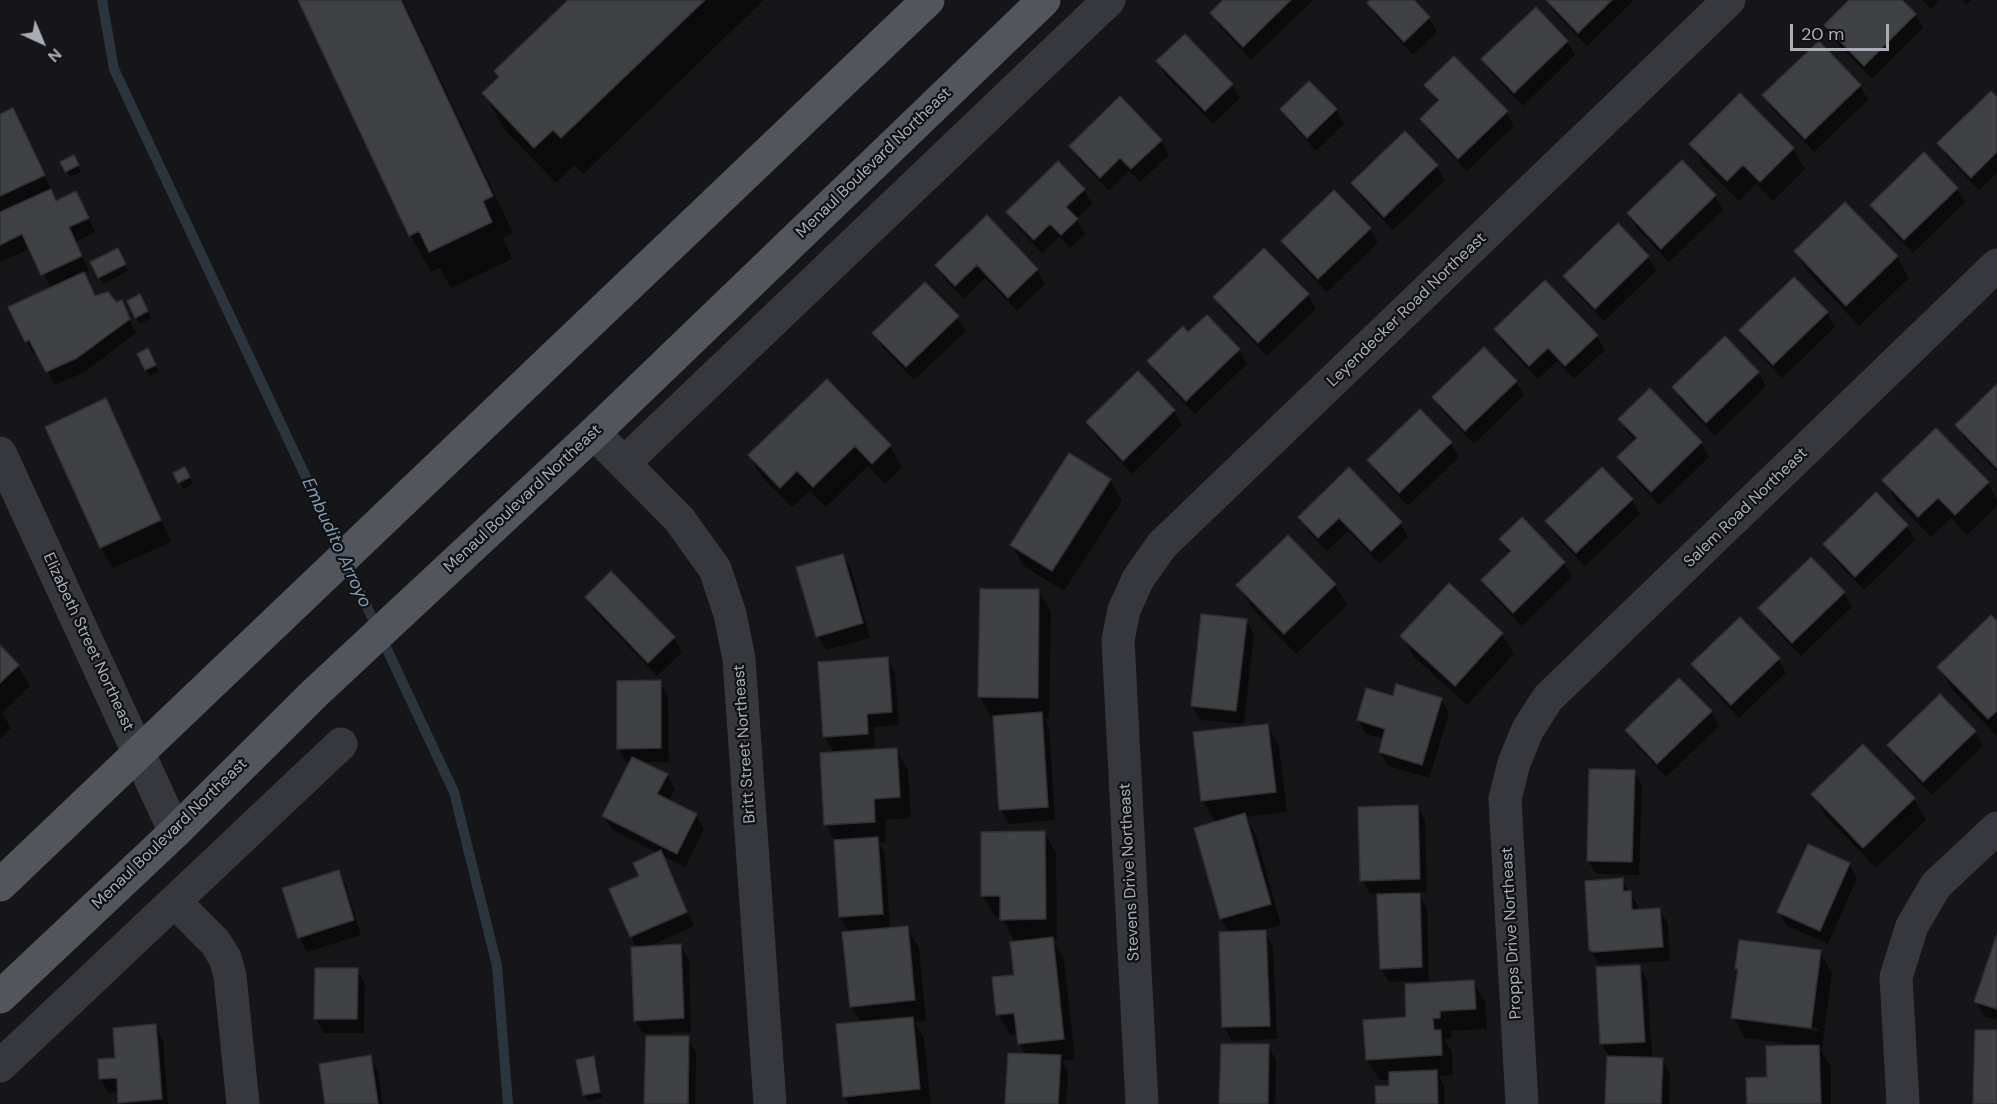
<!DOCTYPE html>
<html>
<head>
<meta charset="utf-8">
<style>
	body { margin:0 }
	#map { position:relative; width:1997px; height:1104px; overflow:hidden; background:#161618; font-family:"DM Sans",sans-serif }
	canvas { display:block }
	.north { position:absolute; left:12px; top:12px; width:60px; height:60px; -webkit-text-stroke:4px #111113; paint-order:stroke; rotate:136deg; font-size:16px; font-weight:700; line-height:24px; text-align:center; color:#a8adb8 }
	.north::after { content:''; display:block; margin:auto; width:21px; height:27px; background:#a8adb8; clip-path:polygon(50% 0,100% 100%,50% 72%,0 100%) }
	.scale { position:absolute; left:1790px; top:24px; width:99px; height:27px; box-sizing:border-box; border:3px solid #a8adb8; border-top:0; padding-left:8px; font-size:18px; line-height:21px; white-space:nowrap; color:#a8adb8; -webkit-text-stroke:4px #111113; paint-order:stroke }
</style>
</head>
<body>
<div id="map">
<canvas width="1997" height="1104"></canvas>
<div class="north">N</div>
<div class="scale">20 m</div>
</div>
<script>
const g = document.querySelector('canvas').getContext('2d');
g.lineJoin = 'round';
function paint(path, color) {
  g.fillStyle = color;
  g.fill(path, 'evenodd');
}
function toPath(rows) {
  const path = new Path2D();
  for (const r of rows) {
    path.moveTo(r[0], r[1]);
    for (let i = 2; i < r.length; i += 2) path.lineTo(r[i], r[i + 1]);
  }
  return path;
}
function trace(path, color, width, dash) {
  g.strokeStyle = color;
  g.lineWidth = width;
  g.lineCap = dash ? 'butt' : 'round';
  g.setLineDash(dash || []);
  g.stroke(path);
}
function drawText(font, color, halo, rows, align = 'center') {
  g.font = font + ' "DM Sans",sans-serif';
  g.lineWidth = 4.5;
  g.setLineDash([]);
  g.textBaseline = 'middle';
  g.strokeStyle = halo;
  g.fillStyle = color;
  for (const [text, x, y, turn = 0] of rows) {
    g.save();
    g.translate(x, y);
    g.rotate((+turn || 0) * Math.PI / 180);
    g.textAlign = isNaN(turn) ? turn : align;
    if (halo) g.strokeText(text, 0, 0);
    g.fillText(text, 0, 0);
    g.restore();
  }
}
paint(toPath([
	[300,0,403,0,513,233,503,238,512,259,451,288,440,268,431,272,410,235],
	[570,0,764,0,583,174,574,165,556,183,505,130,484,94,500,79,495,71],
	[1225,0,1313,0,1251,60,1220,27,1212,13],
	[1372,0,1412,0,1429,18,1437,32,1413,55,1377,17,1369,4],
	[1547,0,1634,0,1587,46,1553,11],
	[1851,0,1900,0,1915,14,1923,28,1872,79,1833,39,1825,26],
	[1922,0,1940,0,1931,9],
	[1962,0,1971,0,1966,5],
	[1567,41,1575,55,1523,106,1491,73,1483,59],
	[1158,62,1232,85,1240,98,1213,124,1166,76],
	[1426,85,1506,112,1514,126,1467,171,1430,133,1422,119,1438,103],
	[1860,86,1868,100,1814,152,1772,109,1764,95],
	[1997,99,1997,173,1979,190,1947,157,1939,143],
	[13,110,57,202,84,207,95,232,76,242,89,271,83,273,96,297,115,304,121,302,136,333,85,372,55,385,38,354,34,355,10,308,51,289,31,248,0,262,0,116],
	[1282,110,1336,110,1344,124,1316,151,1290,123],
	[1161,141,1169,155,1140,182,1129,171,1109,191,1079,160,1071,146],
	[1691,144,1793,149,1805,169,1773,201,1756,184,1739,201,1703,165],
	[73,157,81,172,70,177,62,163],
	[1436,166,1445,180,1393,230,1361,197,1353,183],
	[1957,189,1965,202,1913,253,1880,219,1872,205],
	[1084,190,1092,204,1076,219,1085,234,1070,248,1059,237,1042,253,1016,226,1008,212],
	[1715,196,1723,210,1669,262,1636,227,1628,214],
	[987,217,1037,270,1045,284,1017,311,985,278,964,299,945,280,937,266],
	[1370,229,1378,243,1327,292,1291,255,1283,241],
	[1796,252,1897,257,1909,278,1859,326,1808,272],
	[121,256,128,271,103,284,99,277],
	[1648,257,1656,271,1604,321,1573,290,1565,276],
	[1308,295,1316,309,1267,356,1223,311,1215,297],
	[143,302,151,318,140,324,136,317],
	[1827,313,1835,327,1782,378,1749,344,1741,330],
	[957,317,966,331,914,380,882,347,874,333],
	[1207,317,1239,350,1247,364,1195,414,1157,375,1149,361,1188,334],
	[1496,330,1597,336,1605,350,1574,379,1557,361,1538,379,1504,344],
	[151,357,159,372,150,376,146,370],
	[1758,372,1766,386,1715,436,1682,402,1674,388],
	[1138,374,1174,411,1182,425,1132,474,1096,436,1087,422],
	[827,381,890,446,902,467,885,484,868,466,826,507,810,491,792,507,761,476,749,455],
	[1516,382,1524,395,1474,444,1442,411,1434,397],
	[1997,386,1997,472,1965,439,1957,425],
	[105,400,117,421,171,542,113,568,101,548],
	[1619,419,1701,443,1709,457,1659,505,1627,471,1619,457,1636,441,1628,433],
	[1451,443,1459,457,1408,506,1377,474,1369,460],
	[185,469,193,484,183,489,175,474],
	[1349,470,1400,523,1408,537,1380,564,1348,531,1327,551,1308,531,1300,517],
	[1110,480,1122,501,1064,591,1024,566,1012,545],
	[1884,480,1988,483,1997,500,1997,506,1967,535,1951,518,1931,537,1896,501],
	[1632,500,1640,514,1585,566,1555,535,1547,522],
	[1522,520,1564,563,1572,577,1522,626,1491,594,1483,580,1509,553,1501,540],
	[1907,526,1915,540,1864,590,1833,558,1825,544],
	[843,555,851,569,870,638,826,650,818,636],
	[1238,585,1335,585,1347,605,1296,654,1250,606],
	[1039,591,1051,612,1049,719,1044,718,1049,727,1055,820,1009,824,1001,810,994,718,992,718,980,697],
	[1844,593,1852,607,1801,656,1768,622,1760,608],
	[586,597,674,638,682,652,657,676,594,611],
	[1246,620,1254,634,1244,724,1200,720,1192,706],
	[1997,623,1997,736,1951,688,1939,667],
	[1502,634,1514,654,1467,705,1414,657,1402,636],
	[0,647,18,666,30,686,2,713,11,728,0,739],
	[887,658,895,672,899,725,874,727,875,747,843,750,843,753,896,749,908,770,911,818,885,820,886,842,879,843,885,853,890,929,907,928,919,948,926,1021,915,1022,924,1039,931,1104,849,1104,844,1096,861,1023,851,1006,850,933,840,917,836,842,825,824,834,754,825,737,819,663],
	[1778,659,1786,673,1739,718,1701,678,1693,664],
	[660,682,668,696,669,762,640,762,667,775,675,789,669,801,696,815,704,829,685,867,662,855,694,926,647,947,681,946,689,960,691,1032,643,1034,635,1020,637,948,631,937,641,877,658,853,612,830,604,816,631,762,626,762,618,748],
	[1394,698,1441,699,1449,713,1429,778,1388,766,1380,752,1384,739,1366,734,1358,720],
	[1711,712,1719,726,1666,777,1635,744,1627,731],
	[1267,725,1279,746,1287,812,1246,817,1256,835,1281,925,1264,930,1273,946,1277,1039,1232,1041,1224,1027,1230,933,1221,919,1216,823,1202,800],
	[1975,732,1983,746,1932,795,1897,759,1889,746],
	[1863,746,1914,799,1926,820,1876,868,1825,815,1813,794],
	[1634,771,1642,785,1639,875,1596,874,1588,860],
	[1417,806,1425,820,1427,892,1418,893,1427,908,1429,981,1389,982,1381,968,1379,894,1370,894,1362,880],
	[1044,832,1056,853,1057,940,1053,940,1064,960,1075,1059,1062,1061,1068,1071,1066,1104,1006,1104,1026,1055,1019,1044,1018,1034,1010,1035,998,1014,1015,976,1015,943,1002,917,995,917,983,896,982,833],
	[1849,864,1857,878,1828,944,1787,926,1779,912],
	[338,872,346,886,361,935,307,952,299,938,284,889],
	[1622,880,1638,906,1639,911,1660,910,1668,924,1670,961,1599,964,1591,950],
	[1997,938,1997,1020,1984,1016,1976,1002],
	[1820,952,1832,973,1822,1048,1819,1048,1831,1067,1831,1104,1748,1104,1797,1045,1745,1038,1733,1017,1739,973,1736,969],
	[1745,1018,1818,1028,1818,1031,1745,1021],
	[1639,966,1647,980,1652,1056,1639,1056,1639,1059,1662,1059,1670,1073,1669,1104,1607,1104,1609,1056,1602,1044,1597,969],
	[357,970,365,984,364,1033,324,1033,316,1019],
	[1473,981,1485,1002,1487,1029,1451,1031,1451,1038,1444,1039,1452,1052,1453,1075,1439,1076,1444,1085,1445,1104,1377,1104,1391,1087,1390,1080,1380,1080,1367,1060,1408,1019],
	[155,1026,163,1040,168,1104,121,1104,119,1092,109,1093,100,1079,99,1061,117,1059],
	[688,1038,696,1052,695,1104,646,1104],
	[1268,1046,1276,1060,1275,1104,1221,1104],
	[370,1057,378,1071,383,1104,327,1104],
	[593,1058,597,1064,601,1090,584,1093],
	[602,1093,603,1098,588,1101,585,1096]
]), '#0007');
trace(toPath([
	[102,0,114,69,454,792,497,966,508,1104]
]), '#2c353c', 10);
const building = toPath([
	[298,0,401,0,493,196,483,201,492,222,429,252,419,231,409,236,298,0],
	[568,0,705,0,561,138,553,130,534,148,482,93,499,77,494,71,568,0],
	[1223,0,1291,0,1243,47,1210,13,1223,0],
	[1370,0,1414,0,1430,17,1404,42,1367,3,1370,0],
	[1546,0,1612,0,1578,33,1546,0],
	[1849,0,1902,0,1916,14,1864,66,1824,25,1849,0],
	[1536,7,1568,41,1514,93,1481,59,1536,7],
	[1185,34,1233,84,1205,111,1156,61,1185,34],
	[1819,41,1861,85,1805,139,1762,95,1819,41],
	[1454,56,1508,111,1458,159,1420,119,1439,100,1424,85,1454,56],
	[1309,81,1337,109,1307,138,1280,109,1309,81],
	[1991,91,1997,97,1997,152,1971,178,1937,143,1991,91],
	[1740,93,1794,148,1760,182,1743,165,1727,181,1689,144,1740,93],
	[1120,96,1162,140,1131,169,1120,158,1100,178,1069,146,1120,96],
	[13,108,45,175,0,196,0,114,13,108],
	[1405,131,1438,165,1384,217,1351,183,1405,131],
	[1924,152,1958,188,1904,240,1870,205,1924,152],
	[74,155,79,165,65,172,60,162,74,155],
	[1682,160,1716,195,1661,249,1627,213,1682,160],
	[1058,161,1085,189,1066,207,1078,219,1061,235,1050,224,1034,240,1006,212,1058,161],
	[51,189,56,201,76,191,89,218,69,227,82,256,41,275,22,234,0,245,0,212,51,189],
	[1334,190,1371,228,1318,279,1281,241,1334,190],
	[1845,202,1898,256,1846,306,1794,251,1845,202],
	[987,215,1038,269,1008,298,977,265,955,286,935,265,987,215],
	[1618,223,1649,256,1595,309,1563,276,1618,223],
	[118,248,126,264,98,278,90,262,118,248],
	[1264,248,1309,294,1258,343,1213,297,1264,248],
	[84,272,95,296,108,292,116,302,122,300,130,319,77,358,46,372,29,340,25,342,8,307,84,272],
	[1794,277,1828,312,1773,365,1739,330,1794,277],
	[1545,280,1598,335,1565,366,1548,348,1529,366,1494,329,1545,280],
	[925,282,959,316,906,367,872,333,925,282],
	[140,294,148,311,135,318,127,301,140,294],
	[1207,315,1240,349,1186,401,1147,361,1183,326,1188,332,1207,315],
	[1725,336,1759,372,1706,423,1672,387,1725,336],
	[1484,347,1517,381,1465,431,1432,397,1484,347],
	[148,348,156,365,145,370,137,354,148,348],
	[1138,371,1175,410,1123,461,1086,422,1138,371],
	[827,379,891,445,872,464,855,446,813,487,797,471,780,488,748,455,827,379],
	[1997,384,1997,468,1955,425,1997,384],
	[1650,388,1702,442,1651,492,1617,457,1637,438,1618,419,1650,388],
	[106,398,161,520,100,548,45,427,106,398],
	[1420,409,1452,442,1399,493,1367,460,1420,409],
	[1936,428,1989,482,1955,515,1938,498,1918,517,1882,480,1936,428],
	[1069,453,1111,479,1052,571,1010,545,1069,453],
	[185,467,190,477,178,483,173,473,185,467],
	[1349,467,1402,522,1371,551,1339,518,1318,538,1298,517,1349,467],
	[1602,467,1633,499,1576,553,1545,521,1602,467],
	[1876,492,1908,525,1855,577,1823,544,1876,492],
	[1522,517,1565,562,1513,613,1481,580,1511,551,1499,539,1522,517],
	[1288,535,1336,584,1284,634,1236,585,1288,535],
	[843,554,863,623,816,637,796,567,843,554],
	[1811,557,1845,592,1792,643,1758,608,1811,557],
	[611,571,675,637,648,663,585,597,611,571],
	[1449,583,1503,633,1455,686,1400,636,1449,583],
	[980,589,1039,589,1038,698,978,697,980,589],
	[1201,614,1247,619,1236,711,1191,706,1201,614],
	[1991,615,1997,621,1997,711,1988,719,1937,667,1991,615],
	[1740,617,1780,658,1731,705,1691,664,1740,617],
	[0,645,19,665,0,683,0,645],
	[888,657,892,712,867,714,868,734,823,737,818,662,888,657],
	[1679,678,1712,711,1657,764,1625,730,1679,678],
	[661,680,661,748,617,749,617,681,661,680],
	[1396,684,1442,698,1422,765,1379,752,1385,729,1357,720,1366,688,1393,696,1396,684],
	[1940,694,1976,731,1923,782,1887,745,1940,694],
	[1042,712,1048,807,999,810,993,716,1042,712],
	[1268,724,1276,792,1201,801,1193,732,1268,724],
	[1863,744,1915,798,1863,848,1811,794,1863,744],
	[897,748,900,797,874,799,875,822,824,825,820,753,897,748],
	[632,757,668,774,657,794,697,814,677,854,602,816,632,757],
	[1589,769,1635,770,1632,862,1587,861,1589,769],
	[1418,805,1420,879,1360,881,1358,807,1418,805],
	[1245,813,1271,904,1220,919,1194,828,1245,813],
	[1045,831,1046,919,1000,920,1000,896,981,896,981,832,1045,831],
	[878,837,883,914,839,917,834,840,878,837],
	[1808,844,1850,863,1820,931,1777,912,1808,844],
	[661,850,687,912,630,937,609,889,639,876,633,863,661,850],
	[339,870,354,920,298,938,282,888,339,870],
	[1623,878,1623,891,1631,891,1632,910,1660,908,1663,947,1594,952,1589,950,1585,881,1623,878],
	[1420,893,1422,967,1380,969,1377,894,1420,893],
	[908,926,915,1000,850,1007,842,932,908,926],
	[1266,930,1270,1026,1222,1027,1219,932,1266,930],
	[1997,934,1997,1009,1974,1002,1997,934],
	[1053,937,1064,1039,1018,1044,1014,1013,996,1015,992,977,1014,975,1010,942,1053,937],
	[1739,940,1821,950,1811,1028,1731,1018,1738,969,1735,969,1739,940],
	[681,944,684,1018,634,1021,631,947,681,944],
	[1640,965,1645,1042,1600,1044,1596,967,1640,965],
	[315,968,358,968,357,1019,314,1019,315,968],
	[1474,980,1476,1009,1440,1011,1440,1018,1433,1018,1434,1030,1441,1030,1442,1055,1366,1060,1363,1020,1406,1017,1405,984,1474,980],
	[913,1017,920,1089,843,1097,836,1024,913,1017],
	[156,1024,162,1099,118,1103,117,1078,99,1079,98,1059,115,1058,113,1028,156,1024],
	[1975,1030,1997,1030,1997,1104,1973,1104,1975,1030],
	[646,1036,689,1036,688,1104,644,1104,646,1036],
	[1221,1044,1269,1044,1268,1104,1219,1104,1221,1044],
	[1819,1045,1821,1104,1747,1104,1746,1078,1767,1077,1766,1046,1819,1045],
	[1008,1053,1061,1055,1058,1104,1005,1104,1008,1053],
	[371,1055,378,1104,325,1104,319,1064,371,1055],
	[594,1056,600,1092,583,1095,576,1060,594,1056],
	[1607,1056,1663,1058,1661,1104,1605,1104,1607,1056],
	[1437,1070,1438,1104,1376,1104,1375,1086,1389,1086,1389,1072,1437,1070]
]);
paint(building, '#404145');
trace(building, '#303034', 1.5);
trace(toPath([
	[594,433,679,519,715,569,730,614,739,659,770,1104],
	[0,453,175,832],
	[625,462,1109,0],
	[175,902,215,942,225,958,230,976,243,1104],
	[0,1066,341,744],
	[1142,1104,1118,640,1124,610,1138,579,1162,545,1729,0],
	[1522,1104,1505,799,1514,763,1528,729,1548,698,1997,265],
	[1903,1104,1896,977,1912,926,1936,885,1997,828]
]), '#37383d', 33);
trace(toPath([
	[0,885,928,0],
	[0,997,175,832,315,693,594,433,1044,0]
]), '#53555c', 33);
drawText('16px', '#a8adb8', '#111113', [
	["Menaul Boulevard Northeast",874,163,-44],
	["Leyendecker Road Northeast",1407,310,-44],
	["Menaul Boulevard Northeast",523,499,-43],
	["Salem Road Northeast",1746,508,-44],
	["Elizabeth Street Northeast",88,642,65],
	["Britt Street Northeast",745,744,-94],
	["Menaul Boulevard Northeast",170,834,-44],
	["Stevens Drive Northeast",1130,872,-93],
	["Propps Drive Northeast",1512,933,-93]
]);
drawText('italic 18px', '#7f9bb3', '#111113', [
	["Embudito Arroyo",336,543,65]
]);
</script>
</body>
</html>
